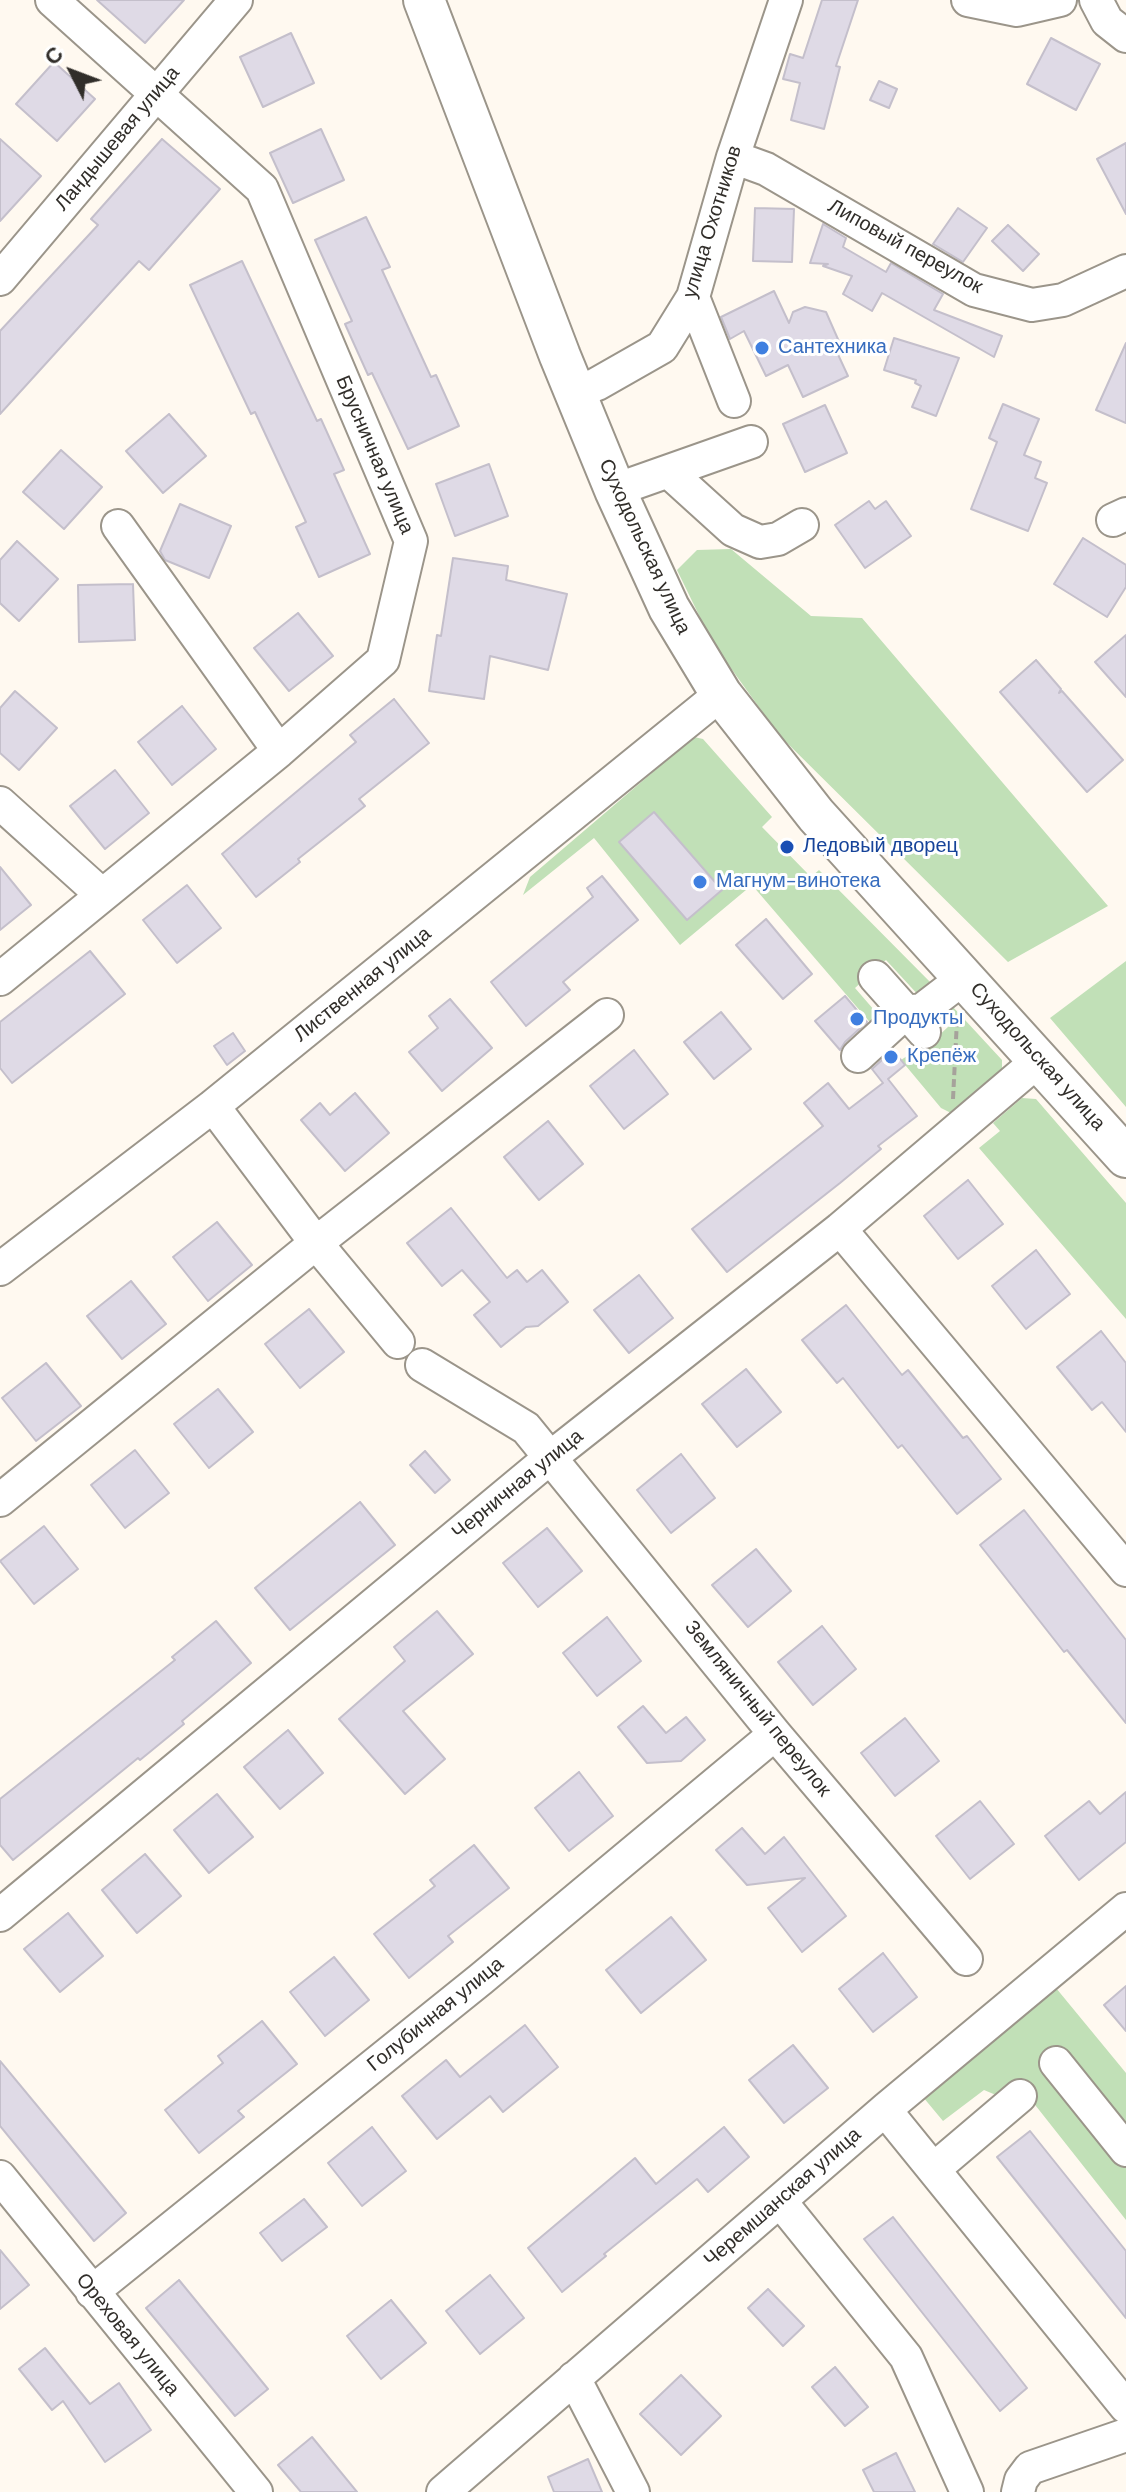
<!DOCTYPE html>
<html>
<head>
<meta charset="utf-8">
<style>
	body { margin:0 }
	#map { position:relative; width:1126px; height:2492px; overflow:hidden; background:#fff9f0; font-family:"DM Sans",sans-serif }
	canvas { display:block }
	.north { position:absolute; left:32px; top:32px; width:80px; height:80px; -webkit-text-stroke:6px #fff; paint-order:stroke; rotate:312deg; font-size:22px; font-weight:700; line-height:32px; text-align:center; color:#312e2a }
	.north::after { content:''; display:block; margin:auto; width:28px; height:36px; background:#312e2a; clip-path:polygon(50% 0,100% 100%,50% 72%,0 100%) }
</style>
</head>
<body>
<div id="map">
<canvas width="1126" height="2492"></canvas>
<div class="north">С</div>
</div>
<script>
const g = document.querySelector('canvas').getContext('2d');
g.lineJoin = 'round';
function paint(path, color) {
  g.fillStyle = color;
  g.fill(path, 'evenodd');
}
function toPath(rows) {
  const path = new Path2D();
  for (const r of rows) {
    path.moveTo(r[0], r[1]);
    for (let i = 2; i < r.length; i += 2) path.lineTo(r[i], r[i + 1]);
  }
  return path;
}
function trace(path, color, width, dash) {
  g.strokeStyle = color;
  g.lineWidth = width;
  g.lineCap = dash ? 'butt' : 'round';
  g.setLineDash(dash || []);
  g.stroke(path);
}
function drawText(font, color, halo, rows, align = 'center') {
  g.font = font + ' "DM Sans",sans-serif';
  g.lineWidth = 6;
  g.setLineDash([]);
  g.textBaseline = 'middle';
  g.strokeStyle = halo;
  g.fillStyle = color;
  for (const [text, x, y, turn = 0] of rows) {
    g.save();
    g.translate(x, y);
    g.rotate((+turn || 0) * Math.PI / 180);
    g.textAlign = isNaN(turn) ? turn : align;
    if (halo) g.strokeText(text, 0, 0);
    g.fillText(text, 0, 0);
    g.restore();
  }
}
paint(toPath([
	[731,549,811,616,862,618,1108,906,1008,962,779,735,712,642,677,570,697,550],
	[694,737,703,739,772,817,762,827,811,877,819,870,935,987,921,998,886,960,855,988,881,1018,874,1027,752,885,680,945,594,838,523,895,530,877],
	[1126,961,1126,1107,1050,1018],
	[947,1004,953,1007,1002,1060,1002,1073,957,1116,941,1108,901,1060,913,1052,917,1056,949,1026,938,1013],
	[1022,1098,1036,1099,1126,1203,1126,1319,979,1148,1000,1131,993,1123],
	[1056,1988,1126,2073,1126,2220,1032,2101,1003,2098,984,2090,943,2121,923,2097]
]), '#c1e0b7');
const building = toPath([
	[97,0,184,0,145,43,97,0],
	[822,0,858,0,836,66,840,67,824,129,791,120,800,83,783,79,790,54,803,58,822,0],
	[291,33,314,83,263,107,240,57,291,33],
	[1051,38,1100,64,1076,110,1027,84,1051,38],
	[54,62,95,99,57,141,16,104,54,62],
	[879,81,897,89,889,108,870,100,879,81],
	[321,129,344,180,293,203,270,153,321,129],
	[0,139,41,176,0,221,0,139],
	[162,139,220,189,149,270,139,261,0,414,0,331,98,225,91,219,162,139],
	[1126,143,1126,214,1097,159,1126,143],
	[755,208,794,209,792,262,753,261,755,208],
	[958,208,987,228,963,262,933,244,958,208],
	[366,217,390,267,382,270,431,377,436,375,459,426,408,449,372,373,368,375,345,324,352,321,315,240,366,217],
	[823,224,846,238,843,247,886,272,891,263,943,294,934,310,1002,336,994,357,882,293,872,311,843,294,852,276,823,266,828,264,810,263,823,224],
	[1008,225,1039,254,1023,271,992,241,1008,225],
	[242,261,317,421,321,419,344,470,334,474,370,554,319,577,296,527,306,522,255,412,251,414,190,285,242,261],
	[774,291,789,323,793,312,805,307,826,312,841,346,835,348,848,376,803,397,788,365,766,376,744,331,730,339,721,317,774,291],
	[894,338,959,358,936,416,912,407,921,386,915,383,916,380,884,370,894,338],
	[1126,343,1126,423,1096,410,1126,343],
	[1003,404,1039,419,1024,455,1041,462,1035,478,1047,483,1028,531,971,509,997,442,989,438,1003,404],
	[825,405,847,453,805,472,783,424,825,405],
	[169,414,206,456,163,493,126,451,169,414],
	[61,450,102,487,64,529,23,492,61,450],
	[489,464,508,516,455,536,436,484,489,464],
	[869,501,875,509,886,501,911,536,865,568,835,525,869,501],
	[180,504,231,526,209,578,165,560,160,551,180,504],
	[1083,538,1126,565,1126,587,1107,617,1054,584,1083,538],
	[17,541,58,579,19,621,0,603,0,560,17,541],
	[453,558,508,566,506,580,567,594,548,670,490,656,484,699,429,691,437,635,441,636,453,558],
	[133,584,135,640,79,642,78,585,133,584],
	[298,613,333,656,289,691,254,648,298,613],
	[1126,635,1126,697,1095,662,1126,635],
	[1036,660,1061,689,1059,693,1062,691,1123,760,1087,792,1000,692,1036,660],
	[15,691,57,728,19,770,0,753,0,708,15,691],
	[394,699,429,743,359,799,365,806,298,859,300,862,256,897,222,854,356,742,350,735,394,699],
	[182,706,216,749,172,785,138,742,182,706],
	[115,770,149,813,105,849,70,806,115,770],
	[654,812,722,890,687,920,619,842,654,812],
	[0,867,31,905,0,930,0,867],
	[602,876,638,920,563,982,570,990,526,1026,491,982,593,897,587,888,602,876],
	[187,885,221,928,177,963,143,920,187,885],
	[766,919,812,974,783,999,736,945,766,919],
	[90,951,125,994,12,1083,0,1068,0,1022,90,951],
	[845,996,867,1022,845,1042,840,1050,815,1021,845,996],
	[450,999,492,1048,442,1091,409,1052,438,1028,429,1016,450,999],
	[721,1012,751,1049,714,1079,684,1042,721,1012],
	[233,1033,245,1051,227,1065,214,1046,233,1033],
	[634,1050,668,1094,624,1129,590,1086,634,1050],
	[893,1050,905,1065,888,1079,917,1116,878,1146,881,1149,840,1183,727,1272,692,1229,823,1126,804,1103,828,1083,849,1109,883,1083,872,1069,893,1050],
	[355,1093,389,1133,345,1171,301,1120,320,1103,330,1115,355,1093],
	[548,1121,583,1164,539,1200,504,1157,548,1121],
	[968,1180,1003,1224,958,1259,924,1216,968,1180],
	[451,1208,507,1278,517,1270,527,1282,542,1270,568,1302,538,1326,526,1327,501,1347,474,1315,490,1302,462,1270,442,1286,407,1243,451,1208],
	[217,1222,252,1265,208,1301,173,1257,217,1222],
	[1036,1250,1070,1294,1026,1329,992,1286,1036,1250],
	[639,1275,673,1318,629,1353,594,1310,639,1275],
	[131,1281,166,1324,122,1359,87,1316,131,1281],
	[846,1305,902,1375,908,1370,963,1438,967,1436,1001,1479,957,1514,902,1445,898,1448,843,1378,837,1383,802,1340,846,1305],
	[309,1309,344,1352,300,1388,265,1344,309,1309],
	[1101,1331,1126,1363,1126,1432,1102,1402,1092,1410,1057,1367,1101,1331],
	[46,1363,81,1406,36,1441,2,1398,46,1363],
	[746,1369,781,1412,737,1447,702,1404,746,1369],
	[218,1389,253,1432,209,1468,174,1424,218,1389],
	[135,1450,169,1493,125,1528,91,1485,135,1450],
	[425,1451,450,1480,435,1493,410,1465,425,1451],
	[681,1454,715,1498,671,1533,637,1490,681,1454],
	[360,1502,395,1545,290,1630,255,1588,360,1502],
	[1024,1510,1126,1640,1126,1723,1067,1650,1064,1652,980,1545,1024,1510],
	[44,1526,78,1569,34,1604,0,1561,44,1526],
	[547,1528,582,1571,538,1607,503,1563,547,1528],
	[756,1549,791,1591,748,1627,712,1585,756,1549],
	[437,1611,473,1654,403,1711,445,1759,405,1794,339,1719,405,1661,394,1647,437,1611],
	[607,1617,641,1661,597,1696,563,1653,607,1617],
	[216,1621,251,1663,182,1721,184,1724,140,1760,138,1758,13,1860,0,1845,0,1799,175,1660,172,1657,216,1621],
	[822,1626,856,1669,813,1705,778,1662,822,1626],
	[643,1706,666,1733,686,1717,705,1740,681,1761,647,1763,618,1727,643,1706],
	[905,1718,939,1761,895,1796,861,1753,905,1718],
	[288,1730,323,1773,280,1809,244,1767,288,1730],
	[579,1772,613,1816,569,1851,535,1808,579,1772],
	[1126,1792,1126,1842,1079,1880,1045,1836,1089,1801,1100,1814,1126,1792],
	[217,1794,253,1837,209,1873,174,1830,217,1794],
	[980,1801,1014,1844,970,1879,936,1836,980,1801],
	[742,1828,765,1854,784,1837,846,1916,802,1952,768,1908,805,1878,747,1885,716,1850,742,1828],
	[474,1845,509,1888,448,1936,453,1942,409,1978,374,1934,435,1886,430,1880,474,1845],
	[145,1854,181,1896,137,1933,102,1890,145,1854],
	[68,1913,103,1956,60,1992,24,1949,68,1913],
	[671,1917,706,1960,641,2013,606,1970,671,1917],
	[883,1953,917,1997,873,2032,839,1989,883,1953],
	[334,1957,369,2000,325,2036,290,1992,334,1957],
	[1126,1986,1126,2031,1104,2005,1126,1986],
	[262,2021,297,2064,238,2111,244,2117,199,2153,165,2110,223,2063,218,2056,262,2021],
	[525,2025,558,2067,503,2112,490,2096,437,2139,402,2096,446,2060,460,2077,525,2025],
	[793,2045,828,2088,784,2123,749,2080,793,2045],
	[0,2061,126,2213,94,2241,0,2126,0,2061],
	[372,2127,406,2171,362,2206,328,2163,372,2127],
	[724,2127,749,2157,708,2192,697,2179,604,2254,606,2256,562,2292,528,2248,635,2158,656,2184,724,2127],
	[1030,2131,1126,2251,1126,2318,997,2157,1030,2131],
	[304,2199,327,2227,282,2261,260,2233,304,2199],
	[893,2217,1027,2388,1000,2411,864,2239,893,2217],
	[0,2250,29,2285,0,2309,0,2250],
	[490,2275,524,2318,480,2354,446,2311,490,2275],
	[179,2280,268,2389,235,2416,146,2308,179,2280],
	[768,2289,804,2326,783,2346,748,2308,768,2289],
	[391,2300,426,2343,381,2379,347,2336,391,2300],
	[45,2348,90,2404,119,2383,151,2430,105,2462,63,2401,52,2410,19,2369,45,2348],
	[835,2367,868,2407,845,2426,812,2387,835,2367],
	[681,2375,721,2416,681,2455,640,2414,681,2375],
	[312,2437,357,2492,301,2492,278,2465,312,2437],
	[896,2453,915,2492,874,2492,863,2470,896,2453],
	[588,2459,602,2492,554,2492,548,2477,588,2459]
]);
paint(building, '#dfdae6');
trace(building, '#c4bfcb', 2);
const minor = toPath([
	[968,0,1017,10,1060,0],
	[1096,0,1107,21,1126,36],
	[733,157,766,169,974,290,1032,305,1063,300,1126,271],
	[0,279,236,0],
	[693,297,734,401],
	[575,393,597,384,662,347,693,297,733,157,786,0],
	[669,472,733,530,760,542,778,539,802,525],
	[615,490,751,442],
	[1113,520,1126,514],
	[118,526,279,751],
	[0,803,101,894],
	[875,977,924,1032],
	[0,979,279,751,383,660,411,541,262,189,52,0],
	[858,1056,906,1012,922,1010,965,977],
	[213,1106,316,1243,398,1342],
	[840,1229,1126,1570],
	[0,1269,213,1106,721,694],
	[422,1365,526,1428,775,1734,966,1959],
	[0,1500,316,1243,607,1015],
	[0,1915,551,1457,840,1229,1040,1059],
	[1056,2063,1126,2150],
	[887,2108,894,2121,1126,2407],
	[934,2169,1020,2096],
	[0,2177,256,2492],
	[780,2201,906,2357,967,2492],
	[92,2292,481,1979,775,1734],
	[574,2378,633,2492],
	[443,2492,887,2108,1126,1909],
	[1018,2492,1021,2480,1030,2468,1126,2435]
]);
const major = toPath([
	[424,0,560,356,615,490,669,608,721,694,816,815,1126,1157]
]);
trace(minor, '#9b958a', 36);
trace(major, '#9b958a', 44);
trace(toPath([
	[953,1099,957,1020]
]), '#a6a29b', 4, [8, 4]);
trace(minor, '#fff', 32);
trace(major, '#fff', 40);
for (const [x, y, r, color] of [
	[762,348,8,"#3f7fe0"],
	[787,847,8,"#1a4fb4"],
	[700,882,8,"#3f7fe0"],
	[857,1019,8,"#3f7fe0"],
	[891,1057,8,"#3f7fe0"]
]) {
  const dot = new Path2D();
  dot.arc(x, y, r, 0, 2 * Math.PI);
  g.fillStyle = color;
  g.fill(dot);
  trace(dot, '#fff', 3);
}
drawText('20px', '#312e2a', '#fff', [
	["Ландышевая улица",118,139,-50],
	["улица Охотников",713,222,-73],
	["Липовый переулок",905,247,29],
	["Брусничная улица",374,455,67],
	["Суходольская улица",644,547,65],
	["Лиственная улица",363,985,-39],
	["Суходольская улица",1037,1057,48],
	["Черничная улица",518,1485,-39],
	["Земляничный переулок",757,1709,51],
	["Голубичная улица",436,2015,-39],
	["Черемшанская улица",783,2198,-41],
	["Ореховая улица",127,2335,51]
]);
drawText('20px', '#366cbe', '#fff', [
	["Сантехника",778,348],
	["Магнум-винотека",716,882],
	["Продукты",873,1019],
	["Крепёж",907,1057]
], 'left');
drawText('20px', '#164399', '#fff', [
	["Ледовый дворец",803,847]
], 'left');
</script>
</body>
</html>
